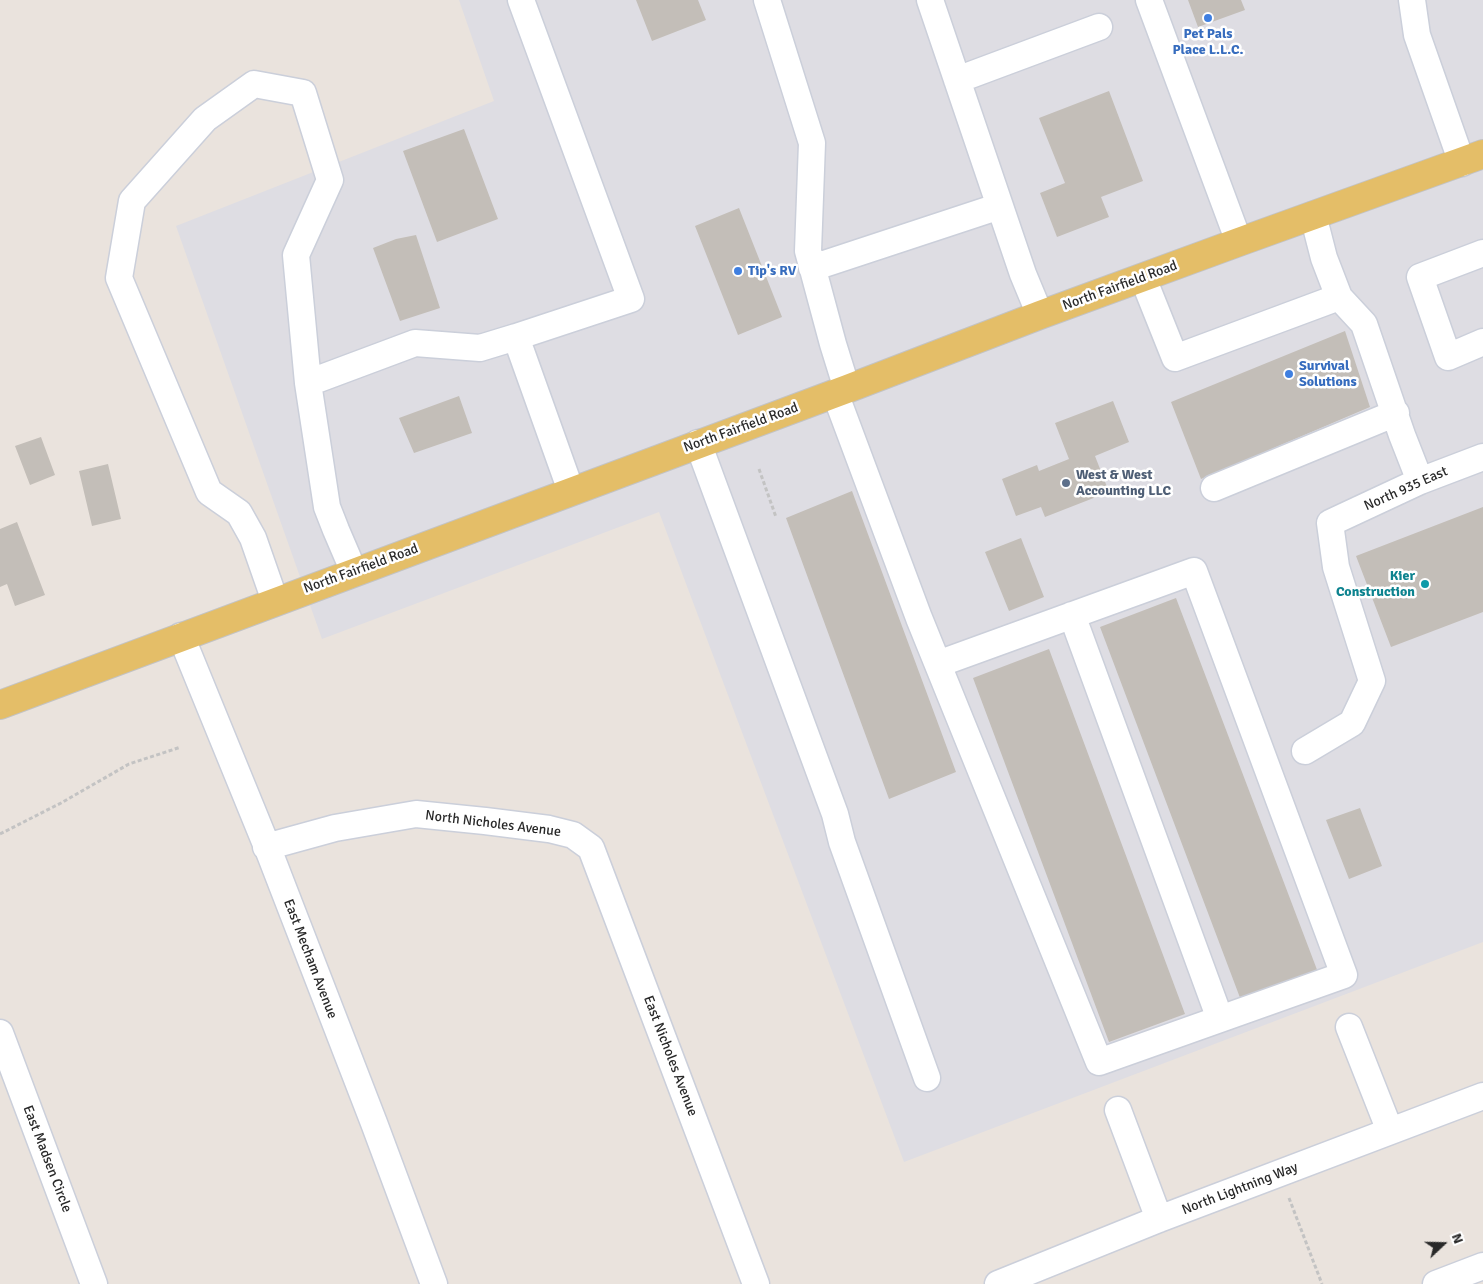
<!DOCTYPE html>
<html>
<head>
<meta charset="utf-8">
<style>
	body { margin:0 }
	#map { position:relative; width:1483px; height:1284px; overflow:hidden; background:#eae3dd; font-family:Signika,sans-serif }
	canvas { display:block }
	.north { position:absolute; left:1418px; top:1219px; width:50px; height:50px; -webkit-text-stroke:4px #fff; paint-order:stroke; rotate:69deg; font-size:14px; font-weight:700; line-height:20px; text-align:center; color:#292929 }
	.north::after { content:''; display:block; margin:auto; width:18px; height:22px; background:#292929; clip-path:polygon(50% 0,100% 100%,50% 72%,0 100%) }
</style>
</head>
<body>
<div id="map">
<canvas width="1483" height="1284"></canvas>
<div class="north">N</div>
</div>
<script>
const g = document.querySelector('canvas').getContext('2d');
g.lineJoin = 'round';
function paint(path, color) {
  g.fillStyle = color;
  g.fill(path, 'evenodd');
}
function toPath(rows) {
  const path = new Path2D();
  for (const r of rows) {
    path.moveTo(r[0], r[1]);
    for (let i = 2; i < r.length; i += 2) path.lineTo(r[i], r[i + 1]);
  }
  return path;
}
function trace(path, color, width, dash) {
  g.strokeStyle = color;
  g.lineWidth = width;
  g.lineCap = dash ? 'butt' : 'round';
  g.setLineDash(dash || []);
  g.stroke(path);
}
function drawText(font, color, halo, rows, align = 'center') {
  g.font = font + ' Signika,sans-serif';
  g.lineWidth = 5;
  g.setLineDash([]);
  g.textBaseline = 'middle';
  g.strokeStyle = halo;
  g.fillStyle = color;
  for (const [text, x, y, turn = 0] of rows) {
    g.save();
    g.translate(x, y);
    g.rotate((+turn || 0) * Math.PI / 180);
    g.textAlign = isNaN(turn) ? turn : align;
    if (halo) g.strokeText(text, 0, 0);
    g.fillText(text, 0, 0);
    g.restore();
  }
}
paint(toPath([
	[459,0,1483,0,1483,942,904,1162,659,512,322,639,176,226,494,101]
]), '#dedde3');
paint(toPath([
	[636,0,698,0,706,20,652,41],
	[1188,0,1241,0,1245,10,1198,27],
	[1109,91,1143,181,1101,197,1109,217,1057,237,1040,193,1065,183,1039,118],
	[464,129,498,219,437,242,403,151],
	[739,208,782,317,738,335,695,226],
	[416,235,440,308,400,321,373,248,396,239],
	[1345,331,1370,407,1201,479,1171,402],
	[459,396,472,433,414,453,399,418],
	[1113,401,1129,442,1095,456,1109,492,1045,517,1041,507,1016,516,1002,479,1037,465,1039,471,1069,459,1055,423],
	[41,437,55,475,30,485,15,446],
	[108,464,121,519,92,526,79,471],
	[852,491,956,772,889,799,786,518],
	[1483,507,1483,612,1391,647,1356,556],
	[17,522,45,595,15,606,7,584,0,587,0,529],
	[1021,538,1044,597,1009,611,985,552],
	[1176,598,1319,975,1242,1003,1100,627],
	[1049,649,1185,1014,1109,1042,973,678],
	[1360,808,1382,866,1349,879,1326,820]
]), '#c3beb8');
const minor = toPath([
	[767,0,812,143,808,251,833,344,847,389],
	[930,0,1023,274,1040,315],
	[1149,0,1239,242],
	[1412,0,1417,35,1462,163],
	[957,80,1099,27],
	[1313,215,1324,258,1339,297,1364,324,1402,435,1420,481],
	[1483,253,1420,277,1448,357,1483,342],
	[812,268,1000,206],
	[1143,278,1175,358,1339,297],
	[516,337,571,491],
	[308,383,415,343,480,348,516,337,631,299,521,0],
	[835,393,919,618,1099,1062,1344,975,1194,571,938,664],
	[698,443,835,814,842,842,927,1078],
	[1214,488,1396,413],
	[275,601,253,538,239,513,209,492,119,278,132,201,205,119,254,84,303,93,330,180,296,255,308,383,327,507,336,530,354,572],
	[1072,615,1220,1019],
	[181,636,270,854,374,1123,434,1284],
	[1305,751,1352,723,1372,681,1336,567,1330,523,1420,481,1483,457],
	[266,847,335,828,416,814,485,821,549,829,573,835,591,848,756,1284],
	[1349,1027,1390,1131],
	[0,1033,94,1284],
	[1118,1110,1159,1219],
	[998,1284,1159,1219,1483,1096],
	[1436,1284,1483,1266]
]);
const major = toPath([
	[0,705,847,389,1040,315,1239,242,1483,154]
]);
trace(minor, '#cbcfda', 29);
trace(major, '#c3c3c3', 30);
trace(toPath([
	[759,469,776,517],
	[0,834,61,803,129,764,181,747],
	[1289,1198,1322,1284]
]), '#c3c3c3', 3, [4, 2.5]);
trace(minor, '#fff', 26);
trace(major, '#e4be68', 28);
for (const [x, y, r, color] of [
	[1208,18,5,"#3f7fe0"],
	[738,271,5,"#3f7fe0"],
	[1289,374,5,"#3f7fe0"],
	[1066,483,5,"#5c6f8a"],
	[1425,584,5,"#0f9aa8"]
]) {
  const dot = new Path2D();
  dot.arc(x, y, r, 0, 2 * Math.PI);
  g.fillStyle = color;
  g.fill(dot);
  trace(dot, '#fff', 2);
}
drawText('bold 14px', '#366cbe', '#fff', [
	["Pet Pals",1208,34,"center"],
	["Place L.L.C.",1208,50,"center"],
	["Tip's RV",748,271],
	["Survival",1299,366],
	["Solutions",1299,382]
], 'left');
drawText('14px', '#292929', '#fff', [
	["North Fairfield Road",1120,286,-20],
	["North Fairfield Road",741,428,-20],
	["North 935 East",1406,489,-24],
	["North Fairfield Road",361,569,-20],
	["North Nicholes Avenue",493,824,7],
	["East Mecham Avenue",310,959,69],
	["East Nicholes Avenue",670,1056,69],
	["East Madsen Circle",47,1159,69],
	["North Lightning Way",1240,1189,-21]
]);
drawText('bold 14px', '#4e5e75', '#fff', [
	["West & West",1076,475],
	["Accounting LLC",1076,491]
], 'left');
drawText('bold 14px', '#0d838f', '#fff', [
	["Kier",1415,576],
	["Construction",1415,592]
], 'right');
</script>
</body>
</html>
